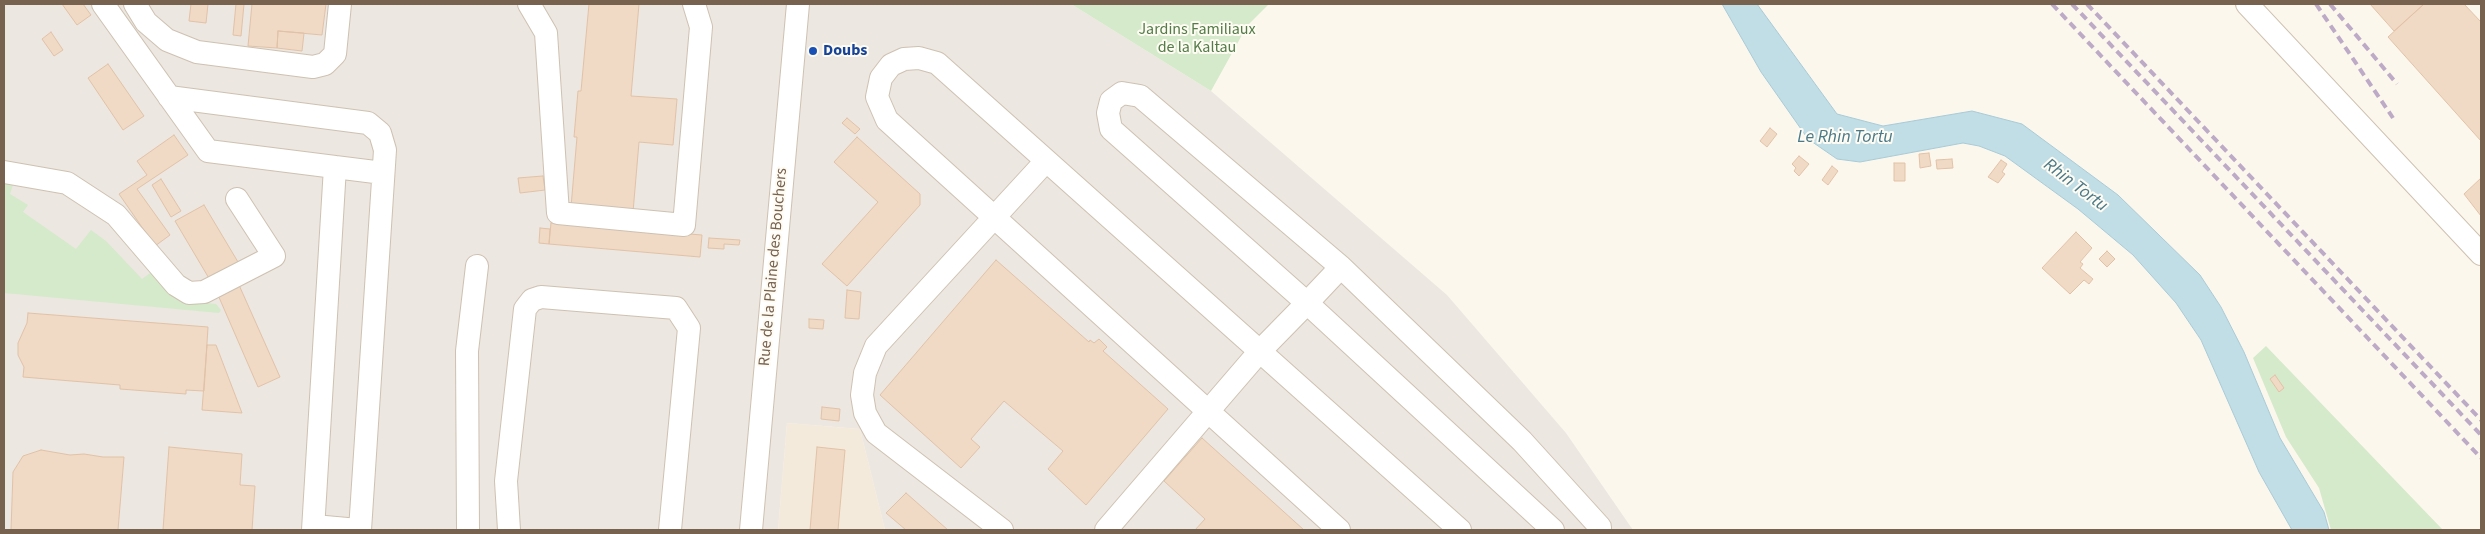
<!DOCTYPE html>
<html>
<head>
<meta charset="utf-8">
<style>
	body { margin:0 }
	#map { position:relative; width:2485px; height:534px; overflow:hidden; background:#fcf7ed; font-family:"Source Sans 3",sans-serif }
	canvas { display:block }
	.frame { position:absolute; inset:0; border:5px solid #77614f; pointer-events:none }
</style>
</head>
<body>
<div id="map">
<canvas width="2485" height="534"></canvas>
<div class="frame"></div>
</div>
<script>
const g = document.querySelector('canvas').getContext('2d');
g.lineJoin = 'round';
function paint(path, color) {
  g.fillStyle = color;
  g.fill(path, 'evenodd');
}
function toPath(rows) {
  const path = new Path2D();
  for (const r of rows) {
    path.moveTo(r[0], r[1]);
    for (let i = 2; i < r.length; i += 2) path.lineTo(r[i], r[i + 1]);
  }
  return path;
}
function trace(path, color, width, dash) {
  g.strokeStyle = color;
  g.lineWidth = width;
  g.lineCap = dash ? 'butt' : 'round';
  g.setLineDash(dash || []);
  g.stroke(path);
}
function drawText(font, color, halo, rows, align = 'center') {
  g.font = font + ' "Source Sans 3",sans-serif';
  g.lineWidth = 4;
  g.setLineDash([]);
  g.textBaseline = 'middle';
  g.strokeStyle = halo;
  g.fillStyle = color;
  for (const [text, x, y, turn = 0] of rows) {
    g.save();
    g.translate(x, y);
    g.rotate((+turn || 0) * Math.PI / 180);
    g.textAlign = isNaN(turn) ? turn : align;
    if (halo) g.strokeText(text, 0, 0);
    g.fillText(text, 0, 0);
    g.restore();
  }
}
paint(toPath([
	[787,423,860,429,885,530,778,530]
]), '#f3eadb');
paint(toPath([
	[4,4,1071,4,1211,91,1447,295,1566,433,1633,530,885,530,860,429,787,423,778,530,4,530]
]), '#ece7e1');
paint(toPath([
	[1071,4,1269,4,1247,26,1211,91],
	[4,180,14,182,10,194,28,205,23,212,76,249,91,230,106,241,142,279,153,271,198,302,216,304,221,310,219,313,4,293],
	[2266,346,2443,530,2331,530,2319,488,2286,437,2253,358]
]), '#d5eacb');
const water = toPath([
	[1722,4,1757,4,1837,114,1883,126,1972,111,2022,124,2118,195,2200,275,2221,307,2244,352,2280,438,2324,512,2329,530,2292,530,2259,472,2201,340,2176,303,2133,255,2078,209,2005,156,1979,146,1963,143,1860,162,1837,159,1808,139,1761,72,1722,4]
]);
paint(water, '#c1dde5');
trace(water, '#a8cbd7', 1);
const building = toPath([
	[62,4,83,4,91,15,77,25,62,4],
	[191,4,208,4,206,23,189,21,191,4],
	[236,4,244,4,241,36,233,35,236,4],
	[252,4,326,4,322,35,278,31,277,48,248,46,252,4],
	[589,4,639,4,631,96,677,99,673,145,639,142,633,212,571,207,577,137,574,137,578,91,581,91,589,4],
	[2370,4,2424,4,2394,31,2370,4],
	[2424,4,2464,4,2481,22,2481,141,2388,37,2424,4],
	[278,31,304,33,302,51,277,48,278,31],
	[51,32,63,50,54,56,42,39,51,32],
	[108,64,144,116,123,130,88,78,108,64],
	[847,118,860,129,855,134,842,123,847,118],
	[1770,128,1777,134,1767,147,1760,141,1770,128],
	[174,135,188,155,137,189,170,235,155,246,119,194,147,175,137,161,174,135],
	[857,137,920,194,920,205,847,286,822,264,878,202,834,162,857,137],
	[1929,153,1931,166,1920,168,1919,154,1929,153],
	[1799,156,1809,164,1799,176,1794,171,1796,168,1792,164,1799,156],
	[1952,159,1953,168,1937,169,1936,160,1952,159],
	[2001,160,2007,164,2002,172,2005,174,1998,183,1988,177,2001,160],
	[1894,163,1905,163,1905,181,1894,181,1894,163],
	[1832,166,1838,171,1828,185,1822,180,1832,166],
	[543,176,545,190,520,193,518,178,543,176],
	[2481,178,2481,216,2464,194,2481,178],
	[161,179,181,211,171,217,152,185,161,179],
	[204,205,238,262,210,280,175,221,204,205],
	[551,223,702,235,700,257,549,244,551,223],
	[540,228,550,229,549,244,539,243,540,228],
	[2076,232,2092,248,2080,262,2083,264,2080,268,2093,279,2089,284,2084,280,2070,294,2042,268,2076,232],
	[709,238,740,240,739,245,724,244,724,249,708,248,709,238],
	[2107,251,2115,259,2107,267,2099,259,2107,251],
	[996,260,1089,342,1090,340,1094,343,1099,339,1107,347,1103,351,1168,409,1086,505,1048,469,1063,451,1004,401,971,439,980,447,961,468,880,395,996,260],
	[239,285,280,377,258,387,218,295,239,285],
	[847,290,861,292,859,319,845,318,847,290],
	[28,313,208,327,204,391,186,390,186,394,120,389,120,385,23,377,24,367,18,355,18,343,27,323,28,313],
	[809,319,824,320,823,329,809,328,809,319],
	[207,345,216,345,242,413,202,410,207,345],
	[2275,375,2284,388,2279,392,2270,379,2275,375],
	[822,407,840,409,839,421,821,419,822,407],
	[1202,438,1304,530,1195,530,1205,519,1164,481,1202,438],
	[169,447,242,454,240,485,255,486,252,530,163,530,169,447],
	[817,447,845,450,838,530,810,530,817,447],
	[41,450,70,455,84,454,103,457,124,457,118,530,11,530,13,472,23,456,41,450],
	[906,493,948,530,906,530,886,513,906,493]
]);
paint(building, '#f0dac5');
trace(building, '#e2c2a7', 1);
const minor = toPath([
	[103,4,208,151,335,167,313,530],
	[135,4,146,22,167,40,197,52,313,67,325,64,335,54,340,4],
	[529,4,546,33,558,213,684,225,701,27,694,4],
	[2247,4,2481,254],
	[169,97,368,123,380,133,385,150,360,530],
	[335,167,383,173],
	[4,172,67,183,116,215,176,285,189,293,204,292,274,256,237,199],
	[1341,267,1522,441,1600,527,1600,530],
	[314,526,358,530],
	[468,530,467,351,477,266],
	[509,530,506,481,525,309,532,300,541,297,676,308,689,328,670,530],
	[751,530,798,4],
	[1002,530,876,433,865,413,862,395,865,373,876,346,1046,161],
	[1106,530,1260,351,1307,303,1341,267,1140,96,1122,93,1111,101,1108,113,1111,129,1307,303,1553,530],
	[1339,530,887,120,877,97,881,78,891,65,904,59,919,58,937,63,1460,530]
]);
trace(minor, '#cec1b1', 24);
trace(minor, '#fff', 22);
trace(toPath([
	[2052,4,2481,458],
	[2072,4,2481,435],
	[2087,4,2481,420],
	[2316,4,2393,118],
	[2330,4,2397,84]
]), '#bcaac7', 4, [8, 5]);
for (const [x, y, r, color] of [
	[813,51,5,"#1a4fb4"]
]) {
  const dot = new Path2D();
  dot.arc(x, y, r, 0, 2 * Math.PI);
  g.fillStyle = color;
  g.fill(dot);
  trace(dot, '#fefbf3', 2);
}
drawText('16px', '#537c48', '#fefbf3', [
	["Jardins Familiaux",1197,30],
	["de la Kaltau",1197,48]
]);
drawText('bold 16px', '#164399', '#fefbf3', [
	["Doubs",823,51]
], 'left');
drawText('16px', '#77614f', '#fefbf3', [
	["Rue de la Plaine des Bouchers",774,267,-85]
]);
drawText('italic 18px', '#4a7989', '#fefbf3', [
	["Le Rhin Tortu",1845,138],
	["Rhin Tortu",2075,186,37]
]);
</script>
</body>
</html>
